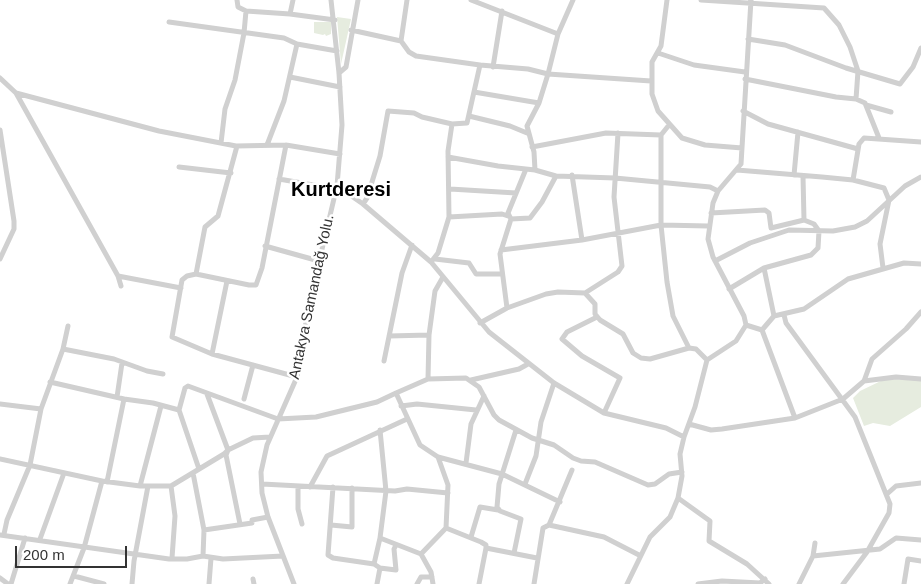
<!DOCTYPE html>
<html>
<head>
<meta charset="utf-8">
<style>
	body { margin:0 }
	#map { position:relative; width:921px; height:584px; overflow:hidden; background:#fff; font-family:Helvetica,sans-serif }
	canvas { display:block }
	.scale { position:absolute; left:15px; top:546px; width:112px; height:22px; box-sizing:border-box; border:2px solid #333; border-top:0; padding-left:6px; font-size:15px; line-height:18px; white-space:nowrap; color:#333; -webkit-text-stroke:4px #fff; paint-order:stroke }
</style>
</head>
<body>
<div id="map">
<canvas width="921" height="584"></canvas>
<div class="scale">200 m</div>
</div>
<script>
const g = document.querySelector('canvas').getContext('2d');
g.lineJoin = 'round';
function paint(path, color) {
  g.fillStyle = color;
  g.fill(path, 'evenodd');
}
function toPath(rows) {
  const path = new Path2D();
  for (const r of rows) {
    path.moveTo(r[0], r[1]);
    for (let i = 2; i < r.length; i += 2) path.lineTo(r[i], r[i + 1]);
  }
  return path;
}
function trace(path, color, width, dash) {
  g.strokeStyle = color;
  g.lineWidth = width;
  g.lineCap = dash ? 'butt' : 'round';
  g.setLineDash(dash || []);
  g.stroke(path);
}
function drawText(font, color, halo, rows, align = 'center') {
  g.font = font + ' Helvetica,sans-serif';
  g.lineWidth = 5;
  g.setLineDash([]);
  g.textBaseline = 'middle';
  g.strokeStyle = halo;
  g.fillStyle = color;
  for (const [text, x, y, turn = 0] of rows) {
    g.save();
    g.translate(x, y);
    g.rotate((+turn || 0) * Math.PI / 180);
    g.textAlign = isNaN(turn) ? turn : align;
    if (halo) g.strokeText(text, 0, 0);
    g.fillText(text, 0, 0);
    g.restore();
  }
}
paint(toPath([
	[337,17,351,19,341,64],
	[314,22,331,22,331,34,326,36,325,34,323,35,314,33],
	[885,379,921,380,921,407,890,426,873,423,864,426,853,398,860,391]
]), '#e6ecdf');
trace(toPath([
	[471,0,558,34],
	[667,0,661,46,652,62,652,94,658,111,682,138,705,145,742,148],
	[701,0,824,8,839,25,850,47,858,71,856,99],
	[751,0,741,164,718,191,713,203,708,239,713,257,744,316,746,325,762,330,774,316,804,309,848,279,904,263,921,264],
	[246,11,290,14,335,20],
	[290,14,293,0],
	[169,22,284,38,297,44,337,51],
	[351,30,401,41,409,52,416,56,480,65,528,69,548,74,558,34,573,0],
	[748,39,785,45,846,68,900,84,913,67,921,48],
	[401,41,407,0],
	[658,53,694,65,745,72],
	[493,67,502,11],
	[339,73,346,67,358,0],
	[290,77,340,87],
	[0,78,16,93,118,276,181,288],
	[745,79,836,97,856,99,865,103,879,138],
	[474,92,539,103],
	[16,93,159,131,236,146,286,145,340,154],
	[866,105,891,112],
	[743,111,768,124,858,149],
	[469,116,510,126,527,133],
	[669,125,661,135,661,225,667,282,673,316,689,348],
	[0,130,14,221,14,229,0,259],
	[221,143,225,109,235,80,244,33,246,11,238,7,237,0],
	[267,145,284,101,297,44],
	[237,146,218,216,205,227,196,274,187,276,182,280,172,337,212,354,297,377],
	[532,147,606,133,661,135],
	[448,157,498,166,535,170,556,176,615,178,710,187,718,191],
	[179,167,231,173],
	[535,170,534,152,527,126,539,103,548,74,651,81],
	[737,170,822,177,853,180,884,188,889,200,880,244,883,268],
	[572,175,582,240],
	[794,175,798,132],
	[803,176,804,220],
	[279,179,336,189],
	[853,180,859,144,864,138,921,142],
	[337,186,363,204,431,262,489,332,554,383,604,413,666,428,684,437],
	[450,189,516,193],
	[363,204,367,198,380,156,388,111,414,113,422,117,452,124,467,123,480,65],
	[711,213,765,210,769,213,771,228,804,220,814,224,819,231,818,248,811,255,764,268,729,289],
	[449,217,502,214,508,216],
	[511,219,530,218,542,202,556,176],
	[265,246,319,261],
	[501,250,582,240,661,225,708,226],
	[435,259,469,263,476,274,501,274],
	[715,261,750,243,789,230,833,231,855,227,867,221,905,186,921,177],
	[431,262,438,253,449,217,448,151,452,124],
	[764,268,774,316],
	[196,274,249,285,256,285,262,268,286,145],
	[118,276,121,286],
	[585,293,595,304,595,314,600,320,623,334,633,353,641,358,650,359,689,348,696,349,707,360,736,341,746,325],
	[507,308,500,254,511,219,508,213,526,169],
	[784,315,786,323,855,417,890,504,889,513,867,552,843,584],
	[597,317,567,332,562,339,582,356,620,378,604,413],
	[480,323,507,308,546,294,558,292,585,293,618,272,622,266,614,197,618,133],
	[762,330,795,418],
	[389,336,429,335],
	[63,349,114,359,147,371,163,374],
	[212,354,227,281],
	[384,361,402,273,412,245],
	[428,379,429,335,435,291,443,277],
	[471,380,519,369,528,364],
	[864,381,872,359,906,329,921,312],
	[50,382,124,399,107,482],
	[207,394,228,450,226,455,240,524],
	[117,397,122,363],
	[124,399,153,403,179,410],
	[244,399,253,365],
	[0,404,41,409,30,465,7,520,4,534],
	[401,406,417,404,476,410],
	[41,409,63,349,68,326],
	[179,410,185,388,188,386,278,419,316,417,377,402,396,393],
	[179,410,199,469],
	[689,424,711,430,722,429,795,418,843,399,864,381,896,377,921,379],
	[380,430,386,491,380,538,421,554,431,572,433,584],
	[438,457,448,485,446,528,481,542,486,545,486,548,537,558],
	[0,459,102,481,140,486,171,486,224,454,228,450,253,438,270,437],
	[466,463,471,424,484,396],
	[193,473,204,530,203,556],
	[262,484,395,491,407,489,448,493],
	[525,484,536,456,541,422,554,383],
	[140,486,161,406],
	[171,486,175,516,172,558],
	[298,487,298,509,302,524],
	[310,487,327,456,407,419],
	[333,487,328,555,333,558,374,564],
	[887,494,896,486,921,483],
	[678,498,710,521,709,541,747,564,769,584],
	[560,502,502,474,438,457,420,445,396,393,428,379,466,378,479,387,494,415,499,420,532,438,554,445,573,458,581,461,595,462,648,485,655,484,669,474,682,472],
	[331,525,352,527,352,488],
	[549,525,604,537,639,555],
	[204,530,252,523,252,520,268,517],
	[0,535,169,559,187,559,203,556,223,559,283,556],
	[471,537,480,507,498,510],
	[40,539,64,473],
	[514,553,521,519,500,511,497,507,499,484,516,430],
	[421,554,446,528],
	[813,556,815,543],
	[380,568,396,570,394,549,396,545],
	[74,576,104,584],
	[0,578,8,584],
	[253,579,254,584],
	[11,584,25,538],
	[70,584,84,548,102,481],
	[132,584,134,561,148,486],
	[209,584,211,558],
	[294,584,268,517,262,493,261,472,267,445,297,377,309,304,337,186,342,125,339,73,331,0],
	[377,584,380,568,374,564,380,538],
	[417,584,421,577,432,577],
	[479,584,486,548],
	[534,584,543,528,549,525,572,470],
	[627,584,650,537,670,517,678,498,682,476,680,454,684,437,695,407,707,360],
	[698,584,722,581,760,583,765,579],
	[799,584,813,556,880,549,896,538,921,540],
	[904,584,908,559,921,561]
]), '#d0d0d0', 5);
drawText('15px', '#333', '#fff', [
	["Antakya Samandağ Yolu.",312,297,-78]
]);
drawText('bold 20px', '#000', '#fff', [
	["Kurtderesi",341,190]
]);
</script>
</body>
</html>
